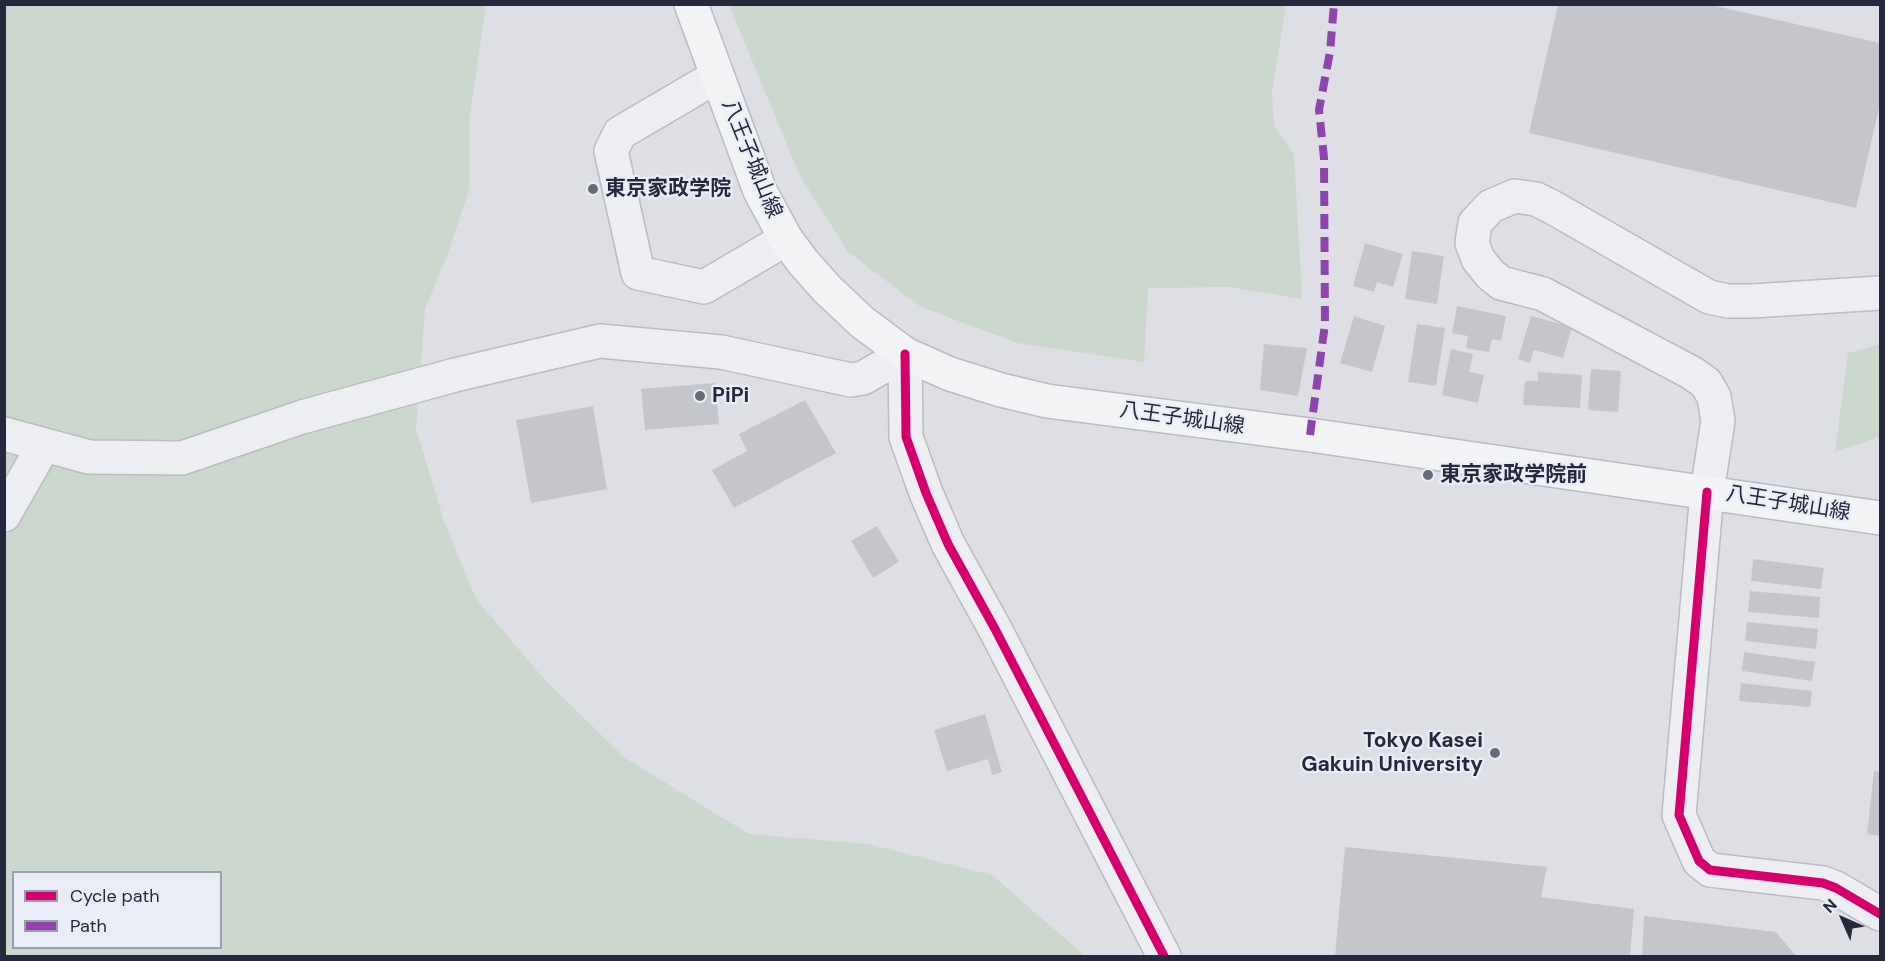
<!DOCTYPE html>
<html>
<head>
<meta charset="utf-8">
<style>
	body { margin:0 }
	#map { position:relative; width:1885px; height:961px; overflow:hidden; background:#dedfe4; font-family:"DM Sans",sans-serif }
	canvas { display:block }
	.frame { position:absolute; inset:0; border:6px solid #24293e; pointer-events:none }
	.legend { position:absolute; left:12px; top:871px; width:210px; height:78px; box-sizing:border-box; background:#eaedf5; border:2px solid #9b9fac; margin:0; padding:8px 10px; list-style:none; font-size:18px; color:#24293e }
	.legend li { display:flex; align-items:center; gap:12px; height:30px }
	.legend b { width:30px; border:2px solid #9b9fac }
	.north { position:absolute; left:1813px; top:889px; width:60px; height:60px; -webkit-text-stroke:4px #eaedf5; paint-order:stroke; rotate:315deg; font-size:16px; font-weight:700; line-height:24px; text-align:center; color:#24293e }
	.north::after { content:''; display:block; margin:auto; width:21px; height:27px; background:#24293e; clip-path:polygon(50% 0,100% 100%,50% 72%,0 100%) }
</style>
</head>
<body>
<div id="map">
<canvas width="1885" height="961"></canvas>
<div class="frame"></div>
<ul class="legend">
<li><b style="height:8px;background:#d6006c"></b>Cycle path</li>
<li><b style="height:8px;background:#8e44ad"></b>Path</li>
</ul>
<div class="north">N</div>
</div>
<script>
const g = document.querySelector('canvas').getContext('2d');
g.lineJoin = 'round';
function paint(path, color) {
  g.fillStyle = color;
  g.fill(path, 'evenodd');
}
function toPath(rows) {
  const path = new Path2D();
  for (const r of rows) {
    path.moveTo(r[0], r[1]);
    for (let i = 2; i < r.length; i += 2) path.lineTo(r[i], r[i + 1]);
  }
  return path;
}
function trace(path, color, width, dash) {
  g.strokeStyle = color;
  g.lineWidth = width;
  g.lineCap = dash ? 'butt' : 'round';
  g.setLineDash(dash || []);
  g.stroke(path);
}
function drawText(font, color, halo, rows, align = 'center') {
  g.font = font + ' "DM Sans","Noto Sans JP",sans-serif';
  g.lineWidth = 4.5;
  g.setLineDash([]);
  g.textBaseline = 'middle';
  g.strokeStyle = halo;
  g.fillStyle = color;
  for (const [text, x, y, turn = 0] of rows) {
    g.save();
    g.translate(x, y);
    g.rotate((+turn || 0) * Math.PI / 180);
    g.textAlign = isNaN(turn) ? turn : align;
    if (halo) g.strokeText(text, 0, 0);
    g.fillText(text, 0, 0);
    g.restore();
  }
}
paint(toPath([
	[5,4,486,5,469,122,469,190,447,256,425,309,416,429,444,521,476,599,546,681,625,758,749,834,868,844,992,875,1085,956,5,956],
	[14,872,220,872,220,948,14,948],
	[729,5,1286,5,1272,92,1274,125,1294,154,1302,299,1229,287,1148,288,1144,362,1017,343,921,307,848,252,800,176],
	[1880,344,1880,437,1835,452,1848,353]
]), '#ccd8cd');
paint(toPath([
	[1558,5,1711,5,1880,43,1880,104,1856,208,1529,133],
	[1365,243,1403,254,1393,287,1377,282,1374,292,1353,286],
	[1412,251,1444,256,1437,304,1405,299],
	[1457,306,1506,316,1501,341,1492,339,1489,352,1466,348,1468,336,1452,333],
	[1354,316,1385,326,1372,372,1340,363],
	[1531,316,1572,327,1563,358,1534,350,1530,363,1518,359],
	[1417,324,1445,328,1436,386,1408,382],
	[1264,344,1307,348,1298,396,1260,390],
	[1451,349,1473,354,1469,372,1484,375,1478,403,1442,395],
	[1591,369,1621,371,1618,412,1588,410],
	[1538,372,1582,375,1580,408,1523,405,1525,381,1538,381],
	[715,383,719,424,645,430,641,389],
	[805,400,836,453,734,508,712,470,747,451,739,434],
	[593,406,607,489,531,503,516,420],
	[877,526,899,562,873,578,851,541],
	[1753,559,1824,568,1821,589,1751,581],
	[1750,591,1820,597,1819,618,1748,612],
	[1747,622,1818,629,1816,649,1745,641],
	[1744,652,1815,662,1812,681,1742,671],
	[1741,683,1812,691,1810,707,1739,701],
	[985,714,1002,772,992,775,988,759,947,771,934,730],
	[1874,771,1880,772,1880,836,1867,834],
	[1345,847,1547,867,1541,897,1634,909,1630,956,1335,956],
	[1644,916,1776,932,1796,956,1642,956]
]), '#c5c6cc');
const minor = toPath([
	[717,76,620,133,611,151,638,273,704,287,786,239],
	[1880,293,1752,301,1728,301,1709,297,1552,207,1536,199,1515,196,1491,206,1475,223,1472,243,1478,259,1490,274,1501,283,1543,294,1692,373,1706,383,1714,397,1718,421,1707,492,1679,815,1699,861,1710,870,1823,883,1836,888,1880,914],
	[4,434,89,457,182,458,302,417,455,375,600,341,721,352,851,380,863,378,905,354,906,437,926,493,948,544,995,629,1164,956],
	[4,515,44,445]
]);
const major = toPath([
	[691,4,760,191,786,239,803,262,827,289,862,322,905,354,950,374,1001,390,1047,401,1310,435,1880,518]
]);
trace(minor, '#bbbcc2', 36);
trace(major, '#babcc2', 36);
trace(minor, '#edeef1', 33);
trace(major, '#f2f3f5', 33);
trace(toPath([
	[1310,435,1325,324,1324,158,1319,110,1330,52,1334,4]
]), '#8e44ad', 8, [15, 8]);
trace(toPath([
	[905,354,906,437,926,493,948,544,995,629,1164,956],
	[1707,492,1679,815,1699,861,1710,870,1823,883,1836,888,1880,914]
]), '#d6006c', 9);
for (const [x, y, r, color] of [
	[593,189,6,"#656978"],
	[700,396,6,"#656978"],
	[1428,475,6,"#656978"],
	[1495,753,6,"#656978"]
]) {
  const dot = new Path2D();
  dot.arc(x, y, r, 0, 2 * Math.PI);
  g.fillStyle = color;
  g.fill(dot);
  trace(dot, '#eaedf5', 2);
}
drawText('21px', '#24293e', '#eaedf5', [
	["八王子城山線",751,159,68],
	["八王子城山線",1182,419,8],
	["八王子城山線",1788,504,9]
]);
drawText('bold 21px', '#24293e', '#eaedf5', [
	["東京家政学院",605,189],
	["PiPi",712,396],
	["東京家政学院前",1440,475],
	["Tokyo Kasei",1483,741,"right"],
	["Gakuin University",1483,765,"right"]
], 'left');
</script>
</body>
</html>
